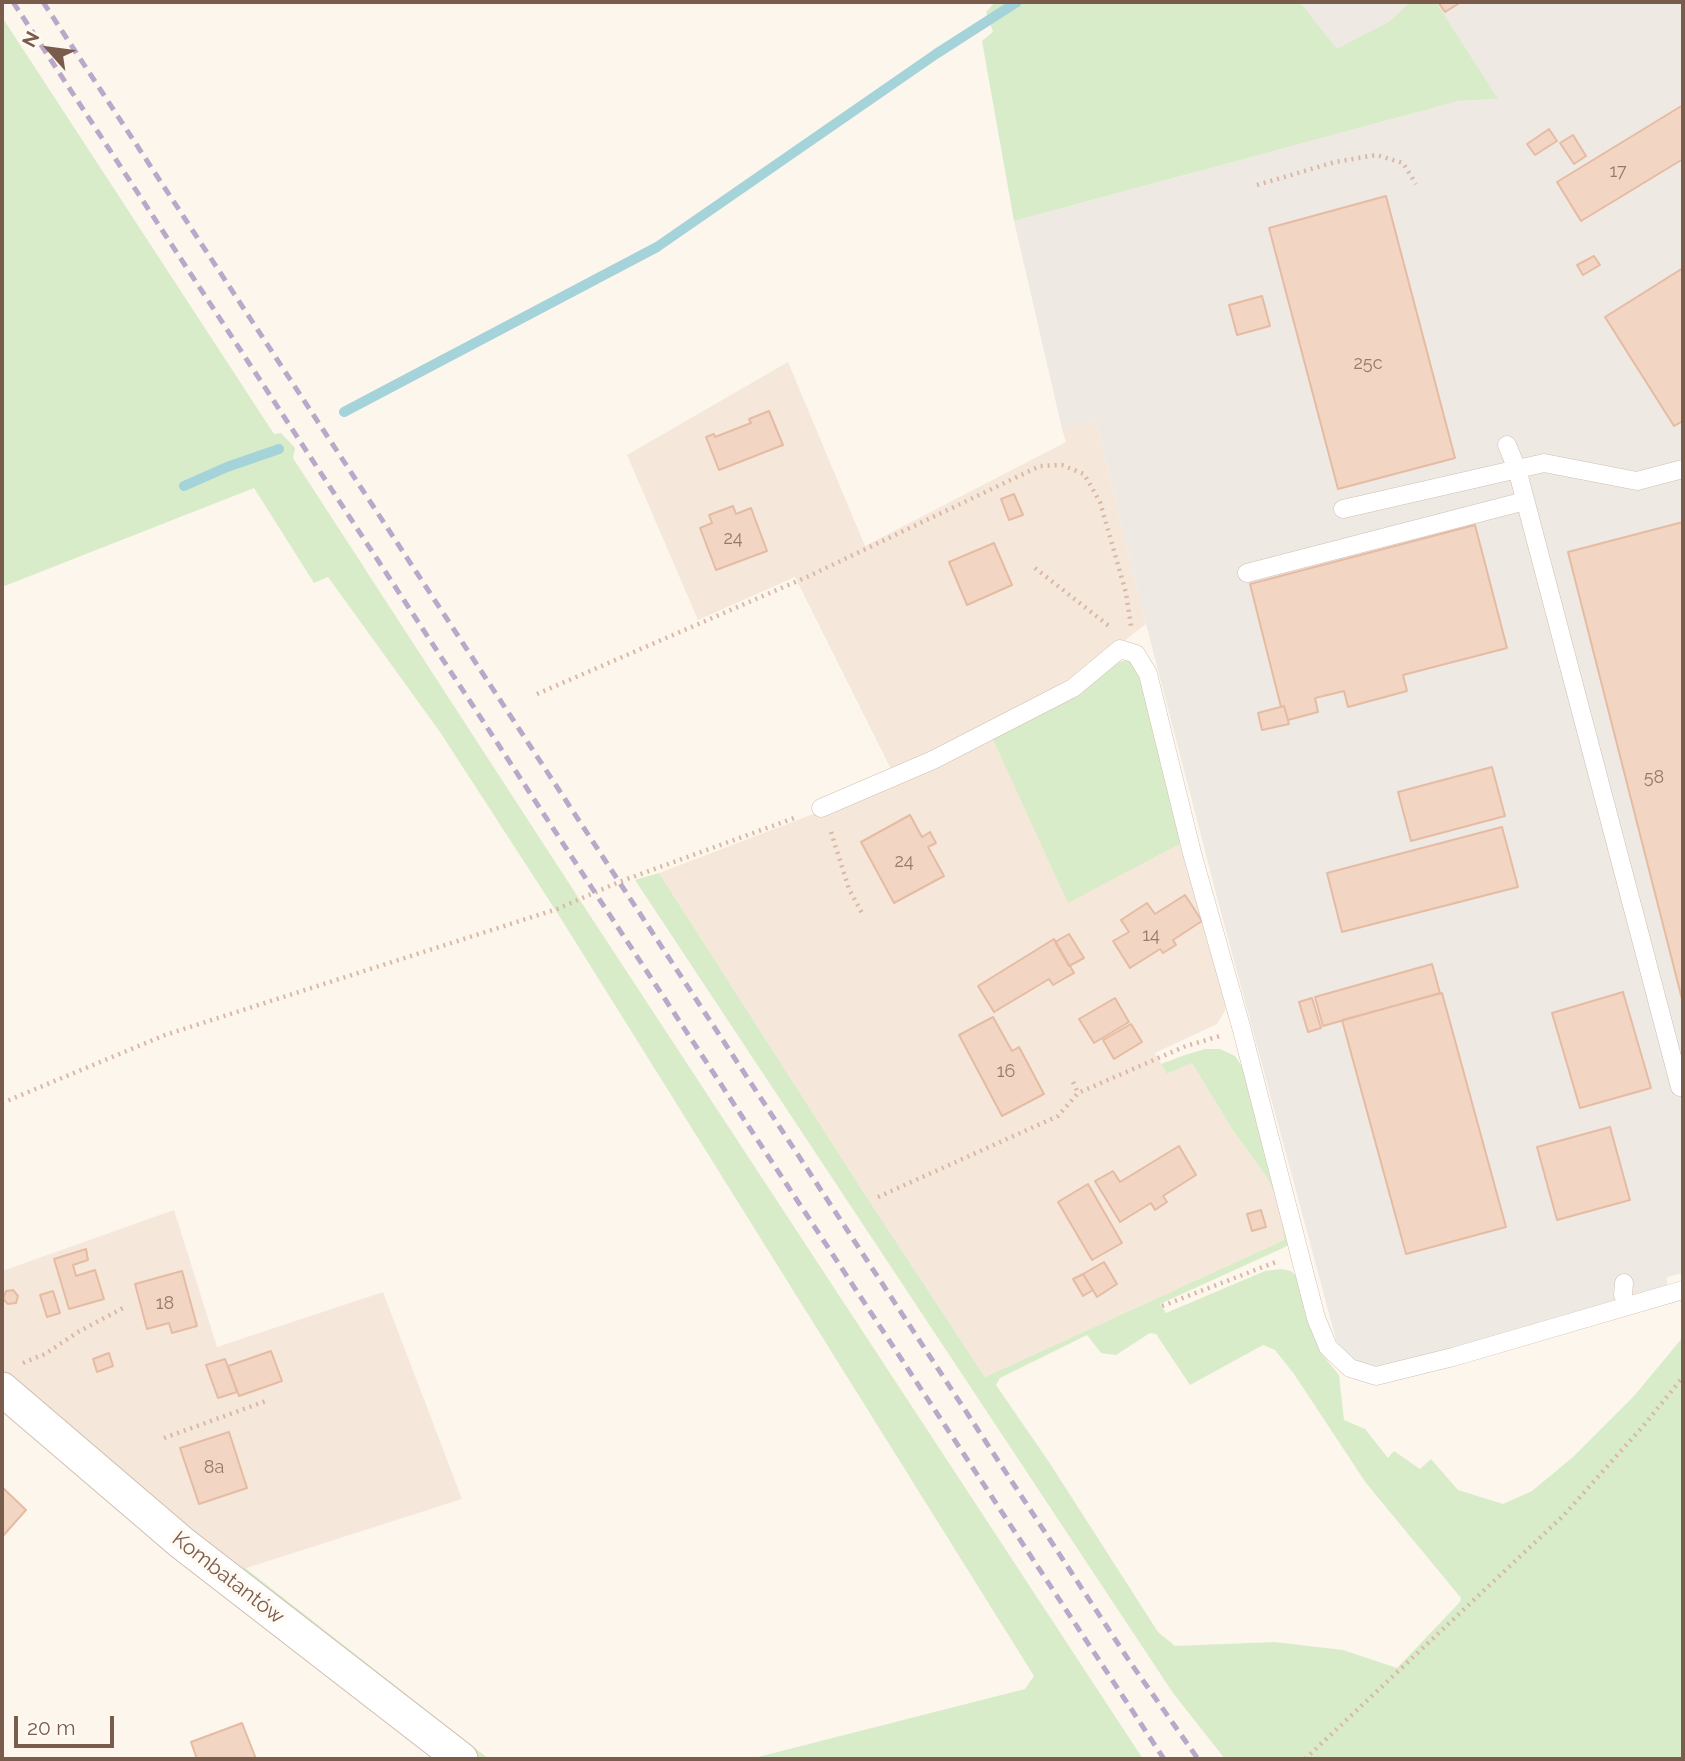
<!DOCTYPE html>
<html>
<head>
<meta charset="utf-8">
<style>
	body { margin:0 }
	#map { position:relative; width:1685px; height:1761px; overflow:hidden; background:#fdf6ec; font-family:Raleway,sans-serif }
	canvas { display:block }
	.frame { position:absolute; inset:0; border:4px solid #7a5c4d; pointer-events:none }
	.north { position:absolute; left:14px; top:14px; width:70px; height:70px; -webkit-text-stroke:5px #fffaf3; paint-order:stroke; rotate:298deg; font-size:19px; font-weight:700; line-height:28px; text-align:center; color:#7a5c4d }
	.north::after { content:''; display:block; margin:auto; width:24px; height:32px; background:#7a5c4d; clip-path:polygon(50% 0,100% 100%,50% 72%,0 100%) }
	.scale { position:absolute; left:14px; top:1716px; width:100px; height:32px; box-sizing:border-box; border:4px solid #7a5c4d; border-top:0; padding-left:9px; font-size:21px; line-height:24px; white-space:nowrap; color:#7a5c4d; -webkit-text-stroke:5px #fffaf3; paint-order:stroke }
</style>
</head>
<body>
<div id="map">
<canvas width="1685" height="1761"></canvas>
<div class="frame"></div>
<div class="north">N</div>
<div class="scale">20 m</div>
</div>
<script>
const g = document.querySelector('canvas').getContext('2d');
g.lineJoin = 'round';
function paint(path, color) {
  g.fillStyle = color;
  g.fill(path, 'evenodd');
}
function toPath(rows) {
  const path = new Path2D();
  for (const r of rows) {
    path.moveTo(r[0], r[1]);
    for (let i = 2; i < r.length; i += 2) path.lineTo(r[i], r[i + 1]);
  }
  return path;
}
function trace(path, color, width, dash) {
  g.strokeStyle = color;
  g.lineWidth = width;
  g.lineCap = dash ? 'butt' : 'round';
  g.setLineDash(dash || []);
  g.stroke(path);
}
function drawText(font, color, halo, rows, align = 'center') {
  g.font = font + ' Raleway,sans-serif';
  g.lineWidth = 7;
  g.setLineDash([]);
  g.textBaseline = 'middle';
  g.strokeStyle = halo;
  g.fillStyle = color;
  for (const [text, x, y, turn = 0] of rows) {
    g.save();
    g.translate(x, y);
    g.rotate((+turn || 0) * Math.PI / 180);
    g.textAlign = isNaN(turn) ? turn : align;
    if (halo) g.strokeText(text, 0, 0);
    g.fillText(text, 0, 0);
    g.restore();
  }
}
paint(toPath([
	[788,362,865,546,1066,442,1062,429,1096,421,1146,624,1086,670,985,724,1183,842,1226,1002,1225,1011,1217,1024,1155,1053,1167,1074,1192,1063,1232,1129,1266,1176,1279,1203,1284,1240,985,1377,864,1193,659,873,824,810,895,777,795,577,698,620,627,455],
	[174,1210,217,1347,383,1292,462,1499,234,1572,2,1377,2,1271]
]), '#f5e8da');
paint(toPath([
	[1300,2,1410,2,1390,21,1337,50],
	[1436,2,1683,2,1683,1273,1667,1277,1667,1289,1373,1371,1355,1366,1338,1347,1218,901,1146,624,1096,421,1062,429,1014,221,1459,101,1497,99]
]), '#efe9e4');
paint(toPath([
	[995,2,1300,2,1337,49,1390,21,1410,2,1436,2,1498,99,1459,101,1014,221,982,41,993,32,986,12],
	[2,17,274,434,281,433,295,448,293,458,587,911,1143,1759,750,1759,1025,1689,1034,1676,558,914,440,732,328,577,314,583,254,488,2,587],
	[1127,660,1135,665,1150,707,1183,842,1068,903,991,735,1115,663],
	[659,873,864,1193,985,1377,1284,1240,1279,1203,1266,1176,1232,1129,1192,1063,1167,1074,1161,1064,1185,1055,1205,1049,1220,1049,1235,1056,1243,1068,1286,1217,1289,1241,1288,1245,1283,1248,1160,1304,1166,1313,1265,1271,1282,1269,1291,1271,1298,1278,1321,1353,1339,1375,1344,1420,1365,1429,1388,1458,1394,1451,1420,1469,1431,1459,1458,1490,1503,1504,1532,1491,1573,1457,1634,1396,1683,1337,1683,1759,1225,1759,1173,1693,635,880],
	[1150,1333,1156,1334,1190,1385,1263,1345,1275,1350,1294,1374,1366,1483,1461,1598,1460,1602,1397,1668,1343,1650,1274,1642,1175,1646,1158,1632,1049,1462,996,1385,1000,1378,1087,1335,1101,1353,1116,1355],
	[244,1567,489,1759,473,1759,234,1572]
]), '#d8ecc9');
trace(toPath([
	[344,412,657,247,936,54,1017,2],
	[184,486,227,467,279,449]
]), '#a5d3da', 10);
const building = toPath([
	[1438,2,1461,2,1445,12,1438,2],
	[1683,105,1683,159,1581,221,1557,182,1683,105],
	[1549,129,1557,141,1535,155,1527,144,1549,129],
	[1573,135,1586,156,1574,164,1560,143,1573,135],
	[1386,196,1455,458,1338,489,1269,228,1386,196],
	[1594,256,1600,265,1583,275,1577,265,1594,256],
	[1683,268,1683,421,1674,426,1605,317,1683,268],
	[1262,296,1270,326,1237,335,1229,305,1262,296],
	[769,411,783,445,719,470,706,437,714,434,715,437,751,423,749,419,769,411],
	[1014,494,1023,515,1009,520,1001,499,1014,494],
	[733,506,736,514,751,508,767,551,716,570,700,528,712,523,709,515,733,506],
	[1683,522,1683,1003,1568,552,1683,522],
	[1475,525,1507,648,1403,675,1407,691,1348,707,1344,691,1315,698,1318,712,1288,720,1284,706,1281,707,1250,584,1475,525],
	[994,543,1012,585,967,605,949,562,994,543],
	[1284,706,1289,724,1262,730,1258,713,1284,706],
	[1492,767,1505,816,1411,841,1398,792,1492,767],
	[910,815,922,837,930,832,936,843,928,847,944,876,894,903,861,842,910,815],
	[1502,827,1518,887,1342,932,1327,873,1502,827],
	[1185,895,1202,921,1173,940,1176,945,1163,953,1160,949,1130,968,1113,941,1129,932,1121,920,1147,903,1155,914,1185,895],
	[1069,934,1084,958,1069,966,1055,942,1069,934],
	[1054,939,1074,973,1053,985,1049,979,994,1012,978,986,1054,939],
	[1432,964,1440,993,1323,1026,1315,997,1432,964],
	[1623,992,1651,1088,1580,1108,1552,1013,1623,992],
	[1442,993,1506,1227,1406,1254,1342,1020,1442,993],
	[1115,998,1129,1022,1094,1043,1079,1019,1115,998],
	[1312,998,1321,1028,1308,1032,1299,1002,1312,998],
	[993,1017,1012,1051,1019,1047,1044,1094,1002,1116,959,1035,993,1017],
	[1131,1024,1142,1042,1114,1059,1103,1040,1131,1024],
	[1610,1127,1630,1200,1557,1220,1537,1147,1610,1127],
	[1179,1146,1196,1175,1163,1196,1167,1202,1155,1210,1151,1203,1120,1222,1095,1181,1113,1171,1120,1182,1179,1146],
	[1088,1184,1122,1243,1092,1260,1058,1202,1088,1184],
	[1261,1210,1266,1227,1252,1231,1247,1214,1261,1210],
	[86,1249,88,1260,73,1265,76,1276,95,1270,104,1299,69,1309,54,1259,86,1249],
	[1104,1262,1117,1284,1097,1297,1083,1274,1104,1262],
	[182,1271,197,1326,172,1333,169,1323,147,1329,135,1284,182,1271],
	[1083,1274,1093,1290,1083,1296,1073,1279,1083,1274],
	[13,1290,18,1296,16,1303,8,1304,3,1299,6,1291,13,1290],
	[53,1291,60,1313,47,1317,40,1295,53,1291],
	[271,1351,282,1381,239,1396,228,1366,271,1351],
	[109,1353,113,1366,97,1372,93,1359,109,1353],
	[225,1359,237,1392,218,1398,206,1365,225,1359],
	[229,1432,247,1488,199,1504,180,1448,229,1432],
	[2,1487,26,1510,2,1537,2,1487],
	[242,1723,256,1759,197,1759,191,1742,242,1723]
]);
paint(building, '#f3d5c3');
trace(building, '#e6bba3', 2);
const lane = toPath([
	[1507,445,1517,469,1680,1087],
	[1343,509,1544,463,1637,481,1683,469],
	[1247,573,1525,501],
	[821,808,933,760,1073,688,1120,649,1136,654,1148,674,1192,853,1242,1030,1316,1318,1328,1347,1350,1368,1376,1376,1453,1357,1683,1290],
	[1623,1295,1624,1283]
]);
const street = toPath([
	[2,1389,182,1543,461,1759]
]);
trace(lane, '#d1beb0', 19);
trace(street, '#d1beb0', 35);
trace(toPath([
	[1257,185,1335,162,1376,155,1403,163,1416,184],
	[1035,568,1109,626],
	[537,694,809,576,1040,466,1062,465,1084,474,1100,502,1126,593,1131,626],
	[831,832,849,889,862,913],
	[1073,1082,1078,1093],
	[2,1103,165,1035,557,909,619,882,797,817],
	[878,1197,1058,1116,1078,1093,1186,1046,1220,1036],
	[1162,1306,1276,1262],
	[23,1363,45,1354,78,1332,123,1308],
	[164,1438,266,1401],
	[1305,1759,1564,1515,1644,1425,1683,1377]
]), '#d9b8a5', 4.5, [2, 5]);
trace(lane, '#fff', 18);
trace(street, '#fff', 33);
trace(toPath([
	[13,2,594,891,1164,1759],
	[43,2,1130,1662,1198,1759]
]), '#b9a8c9', 5, [10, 7]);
drawText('18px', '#987a6a', null, [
	["17",1618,172],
	["25c",1368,364],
	["24",733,539],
	["58",1654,778],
	["24",904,862],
	["14",1151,936],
	["16",1006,1072],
	["18",165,1304],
	["8a",214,1468]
]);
drawText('21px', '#7a5c4d', '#fffaf3', [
	["Kombatantów",228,1578,38]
]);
</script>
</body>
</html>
